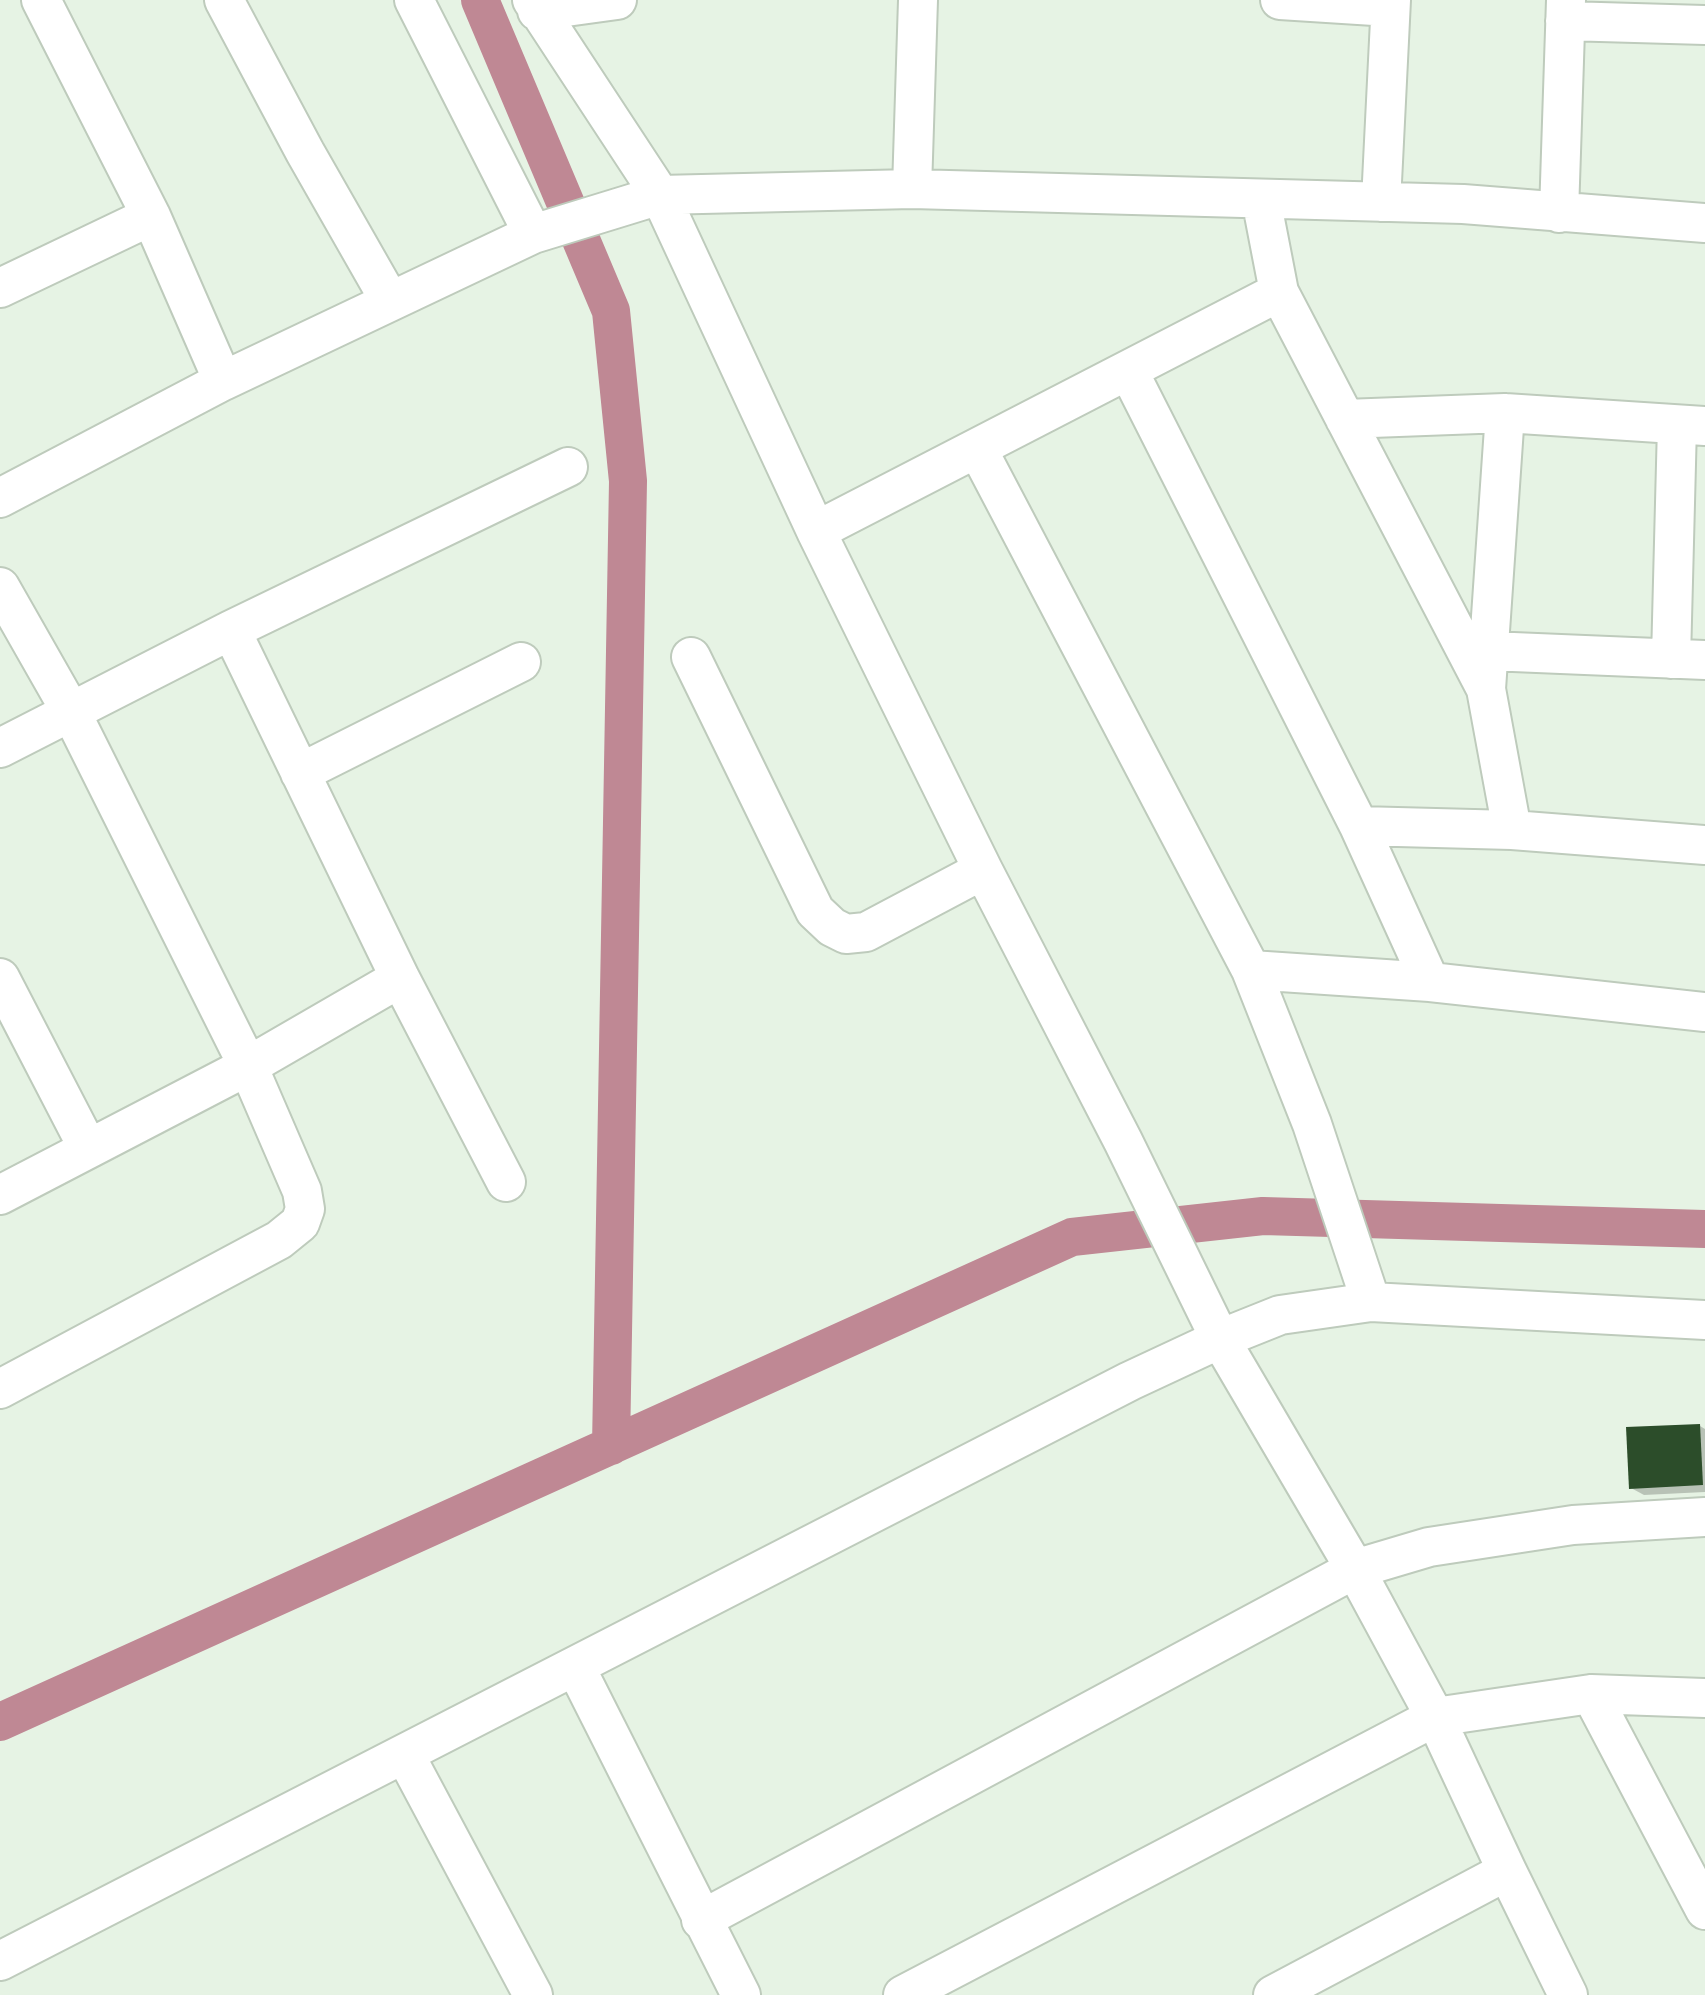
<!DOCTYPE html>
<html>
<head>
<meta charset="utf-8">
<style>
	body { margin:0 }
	canvas { display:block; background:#e6f3e4 }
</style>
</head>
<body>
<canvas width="1705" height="1995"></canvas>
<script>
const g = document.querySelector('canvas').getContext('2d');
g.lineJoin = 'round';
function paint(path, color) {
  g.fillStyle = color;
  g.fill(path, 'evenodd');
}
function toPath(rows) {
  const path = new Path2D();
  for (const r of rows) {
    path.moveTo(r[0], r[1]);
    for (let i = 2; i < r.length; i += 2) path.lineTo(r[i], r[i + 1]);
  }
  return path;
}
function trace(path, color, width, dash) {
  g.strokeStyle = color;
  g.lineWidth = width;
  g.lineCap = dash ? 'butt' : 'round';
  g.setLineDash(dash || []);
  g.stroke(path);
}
paint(toPath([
	[1700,1426,1705,1429,1705,1492,1644,1495,1631,1488]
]), '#0003');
trace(toPath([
	[480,0,611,311,628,481,611,1446],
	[0,1722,1072,1237,1263,1216,1705,1229]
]), '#bf8894', 38);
paint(toPath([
	[1700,1424,1703,1485,1629,1489,1626,1427]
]), '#2c4d2a');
const minor = toPath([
	[41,0,151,216,223,381],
	[224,0,305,152,390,301],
	[414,0,533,234],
	[532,0,660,195,816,531,983,870,1123,1141,1220,1339,1355,1569,1435,1717,1507,1871,1568,1995],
	[1280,0,1390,7],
	[537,11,617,0],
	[1565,21,1705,25],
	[912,189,918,0],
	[1261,199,1279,292,1486,689],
	[1381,202,1391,0],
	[1559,213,1566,0],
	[0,288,151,216],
	[1128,370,1359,826,1430,982],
	[1505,413,1486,689,1512,830],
	[1345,419,1505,413,1705,426],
	[977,448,1251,970,1312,1124,1371,1302],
	[0,498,223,381,533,234,660,195,912,189,1463,204,1705,223],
	[816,531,1279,292],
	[0,587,70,710,248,1066,302,1191,305,1209,300,1223,279,1240,0,1389],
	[231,630,400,978,506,1182],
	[1489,651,1705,660],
	[691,657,815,911,832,927,846,934,866,932,983,870],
	[1671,659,1677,425],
	[0,748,231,630,568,467],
	[300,773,521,662],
	[1359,826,1512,830,1705,845],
	[1251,970,1430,982,1705,1012],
	[0,978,88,1148],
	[0,1195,248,1066,400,978],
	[575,1666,741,1995],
	[1591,1694,1705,1910],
	[405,1755,533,1995],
	[701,1920,1355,1569,1429,1547,1573,1525,1705,1517],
	[0,1961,1130,1381,1220,1339,1280,1315,1371,1302,1705,1320],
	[903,1995,1435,1717,1591,1694,1705,1698],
	[1273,1995,1507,1871]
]);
trace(minor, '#becbbc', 42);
trace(minor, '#fff', 38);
</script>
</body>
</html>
